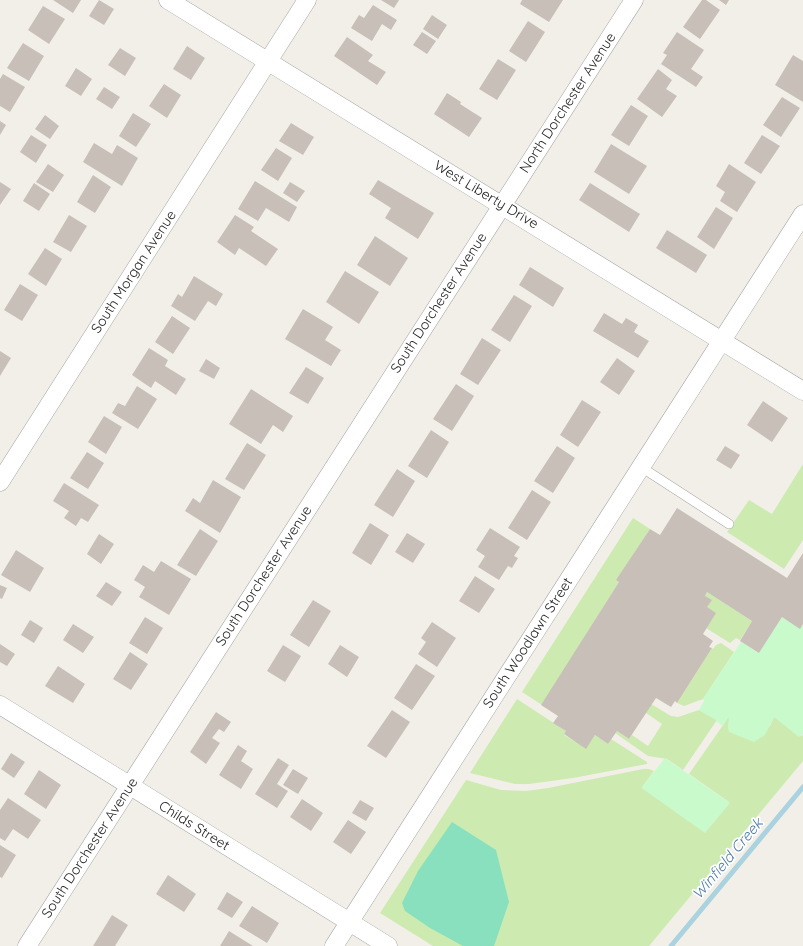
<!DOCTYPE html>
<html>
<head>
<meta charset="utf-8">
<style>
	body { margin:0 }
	canvas { display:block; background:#f2efe9 }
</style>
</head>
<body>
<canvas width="803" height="946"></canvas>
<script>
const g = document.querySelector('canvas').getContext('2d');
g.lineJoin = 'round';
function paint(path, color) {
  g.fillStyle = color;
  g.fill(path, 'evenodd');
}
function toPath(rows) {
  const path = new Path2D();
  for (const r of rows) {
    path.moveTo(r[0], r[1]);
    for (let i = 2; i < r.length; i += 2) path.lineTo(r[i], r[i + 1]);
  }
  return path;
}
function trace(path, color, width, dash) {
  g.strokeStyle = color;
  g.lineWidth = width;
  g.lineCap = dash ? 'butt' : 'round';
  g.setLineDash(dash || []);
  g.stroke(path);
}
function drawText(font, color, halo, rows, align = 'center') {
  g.font = font + ' Quicksand,sans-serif';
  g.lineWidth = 3.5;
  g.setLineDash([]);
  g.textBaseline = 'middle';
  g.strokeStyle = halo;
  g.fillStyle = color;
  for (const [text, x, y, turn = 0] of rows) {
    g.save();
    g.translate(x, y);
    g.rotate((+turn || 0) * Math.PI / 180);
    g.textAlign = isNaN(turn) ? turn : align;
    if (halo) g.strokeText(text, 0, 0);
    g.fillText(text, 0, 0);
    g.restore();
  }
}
paint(toPath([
	[803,464,803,540,784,569,727,532,749,500,772,514],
	[633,518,650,529,617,580,619,582,542,705,522,692],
	[707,592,752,621,740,640,736,638,730,643,706,628,707,607,711,600,705,596],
	[721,643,734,652,703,699,684,706,677,703,712,648,713,649,716,645],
	[517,699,566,731,564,735,586,748,595,735,608,744,611,739,647,762,647,764,573,778,529,784,515,784,470,773],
	[651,704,671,716,678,717,699,710,717,720,683,770,667,759,648,756,615,733,617,731,629,739,632,735,648,746,662,724,646,713],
	[730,715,728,728,770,726,774,717,776,718,802,736,803,734,803,761,649,946,433,946,380,913,466,780,501,790,526,791,548,788,643,769,649,769,654,771,642,787,643,789,729,802,689,774]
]), '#cdebb0');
paint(toPath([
	[782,617,800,628,803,624,803,734,799,737,774,717,765,735,754,742,729,732,728,728,729,716,723,726,716,721,716,720,699,710,704,701,703,699,741,642,759,653],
	[665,758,730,803,705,833,643,789,642,787]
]), '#c8facc');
paint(toPath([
	[452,822,496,850,509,902,494,946,463,946,430,928,405,911,402,903,418,871]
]), '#88e0be');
trace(toPath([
	[671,946,803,787]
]), '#aad3df', 5);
paint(toPath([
	[53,0,81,0,73,13],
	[99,0,114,9,104,25,89,16],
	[381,0,399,0,394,8],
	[522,0,563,0,549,22,520,4],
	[702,0,706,0,720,10,700,39,683,27],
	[719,0,729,0,726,5],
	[373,5,397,20,391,30,382,24,372,41,351,28,359,15,364,18],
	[43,6,65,19,49,44,28,30],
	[432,15,447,25,438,39,423,29],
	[528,21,545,32,526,62,509,51],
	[422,32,436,41,427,54,413,45],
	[677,32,704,50,691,69,703,77,696,87,661,64,667,55,663,53],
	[347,37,373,55,368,61,386,72,377,85,334,56],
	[23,43,44,56,29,81,7,68],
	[187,46,205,58,191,80,173,69],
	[120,48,136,58,125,76,108,65],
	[793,55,803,61,803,102,775,85],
	[498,59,516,70,497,100,479,89],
	[76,68,92,79,81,96,65,86],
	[658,69,672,80,666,89,677,96,662,117,637,99],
	[3,74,25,87,10,112,0,106,0,79],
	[164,84,181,95,167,118,149,106],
	[104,87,120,97,112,109,96,99],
	[447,93,461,102,460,104,482,118,469,137,434,114],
	[782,97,800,108,781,137,763,125],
	[631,105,648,116,629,146,611,135],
	[133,113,151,124,136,147,119,136],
	[45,115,59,126,50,139,35,129],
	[0,121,6,125,0,135],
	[291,123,314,137,303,155,279,141],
	[31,135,47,145,36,163,20,152],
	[762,135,780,146,761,174,744,163],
	[94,143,112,154,117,145,138,158,122,186,83,162],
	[611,144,647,166,629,194,594,172],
	[276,148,292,158,278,181,261,170],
	[48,164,64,175,53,192,36,182],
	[729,164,756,182,737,212,720,201,725,192,716,186],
	[93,175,111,187,95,213,77,202],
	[378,180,434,213,418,239,385,218,391,208,369,194],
	[255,181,297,207,289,222,266,208,258,221,238,209],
	[0,182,11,189,0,205],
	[290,182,305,191,297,202,283,193],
	[34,183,50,194,39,211,23,201],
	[590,183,640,214,629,232,579,200],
	[716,207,733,218,714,249,697,237],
	[69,215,87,226,71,252,53,242],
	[235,215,254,227,251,231,278,249,266,266,239,248,235,255,217,242],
	[667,230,707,255,696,273,656,248],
	[375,236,408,258,390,286,357,265],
	[45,248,62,259,46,286,28,274],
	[530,267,564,288,553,307,519,285],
	[345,271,379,292,359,324,326,302],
	[194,276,223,294,216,306,208,301,195,321,171,306,178,294,182,297],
	[20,284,38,295,22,321,4,310],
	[514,295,532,306,510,342,491,330],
	[303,309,333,327,325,340,341,350,331,366,285,339],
	[604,313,622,324,626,318,638,325,634,332,649,341,638,358,593,331],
	[172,316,190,328,173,354,155,342],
	[482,338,501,350,478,385,460,374],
	[149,348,168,360,165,366,186,379,176,395,155,381,151,388,132,375],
	[0,351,11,358,0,376],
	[617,358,635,371,619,395,600,382],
	[206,359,220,368,214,379,199,371],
	[306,367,324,378,308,404,289,393],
	[456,384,474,396,452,431,433,419],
	[137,386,157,399,138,429,112,413,118,403,125,406],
	[251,389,293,416,283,432,273,425,261,444,229,424],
	[582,400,601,412,578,447,560,435],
	[763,401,788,418,772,442,747,425],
	[104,416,122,427,106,454,88,442],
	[431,430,449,442,427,478,408,466],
	[247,443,266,455,244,490,225,479],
	[557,446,575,458,553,493,534,481],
	[725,446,740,455,731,469,716,460],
	[87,452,104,463,88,489,70,478],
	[397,469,415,481,393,517,374,505],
	[213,480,241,497,220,533,185,511,193,498,200,503],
	[64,483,99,505,88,522,81,518,76,526,64,518,69,511,53,501],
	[532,490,551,502,527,540,508,528],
	[677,508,787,578,803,553,803,624,800,629,782,617,759,653,740,641,752,621,707,592,705,596,712,600,707,607,716,613,703,634,713,641,709,647,712,648,677,703,675,701,671,707,656,698,629,739,617,731,608,744,595,735,586,749,564,734,566,731,553,723,558,716,541,705,619,582,616,580,650,529,660,535],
	[370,523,389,535,371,565,352,553],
	[490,528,520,547,514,556,518,558,512,568,508,566,499,580,478,567,485,556,476,550],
	[200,529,218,541,196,576,177,565],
	[407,533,425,544,413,563,395,552],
	[99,534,114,544,101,564,87,554],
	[16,550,44,568,30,592,1,575],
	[161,561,191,579,169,615,139,597,145,587,134,580,143,565,154,572],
	[475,576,495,589,479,613,459,601],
	[106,582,122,592,112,606,96,596],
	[0,585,7,588,2,599,0,598],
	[313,600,331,611,309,647,290,635],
	[145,617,163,628,147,654,129,643],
	[30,620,43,628,34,643,21,635],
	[432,622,456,638,437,667,418,654,426,642,421,638],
	[73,624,94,637,83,653,63,640],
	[0,644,15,654,7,666,0,662],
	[283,645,301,656,285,682,267,671],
	[340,645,359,657,347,677,328,664],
	[130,652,148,664,131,690,113,679],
	[416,664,435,676,412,710,394,698],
	[58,666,85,684,73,703,45,686],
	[392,710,410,722,386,758,367,746],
	[216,712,231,722,224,732,219,729,212,738,220,743,206,764,190,752],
	[238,745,247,751,241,761,253,769,241,789,219,775],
	[11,753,25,762,14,778,1,769],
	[278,758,289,765,277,784,288,791,277,808,255,794],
	[293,769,308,778,298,794,283,785],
	[39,770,61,785,46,809,24,794],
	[8,798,41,820,28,839,13,829,5,841,0,838,0,810],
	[302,799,323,813,311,831,290,817],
	[360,800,374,808,366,821,352,813],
	[348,820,366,832,351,854,333,842],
	[0,845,16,855,2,878,0,877],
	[168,875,196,894,184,912,156,894],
	[227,892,243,902,232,918,217,909],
	[252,906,279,923,267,943,239,926],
	[112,915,128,925,115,946,93,946],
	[229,931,253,946,220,946]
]), '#c7bfb8');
const lane = toPath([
	[641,467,729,524]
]);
const street = toPath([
	[168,0,803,391],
	[0,482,307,0],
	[0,705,388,946],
	[27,946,634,0],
	[334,946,803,214]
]);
trace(lane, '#a9a9a9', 10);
trace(street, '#a9a9a9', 19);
trace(lane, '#fff', 9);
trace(street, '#fff', 18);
drawText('14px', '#222', '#fff', [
	["North Dorchester Avenue",568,103,-57],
	["West Liberty Drive",486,195,31],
	["South Morgan Avenue",134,272,-57],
	["South Dorchester Avenue",439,303,-57],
	["South Dorchester Avenue",264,576,-57],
	["South Woodlawn Street",528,643,-57],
	["Childs Street",194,826,32],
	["South Dorchester Avenue",90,848,-57]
]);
drawText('italic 15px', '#4a7aab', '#fff', [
	["Winfield Creek",728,859,-50]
]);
</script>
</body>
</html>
